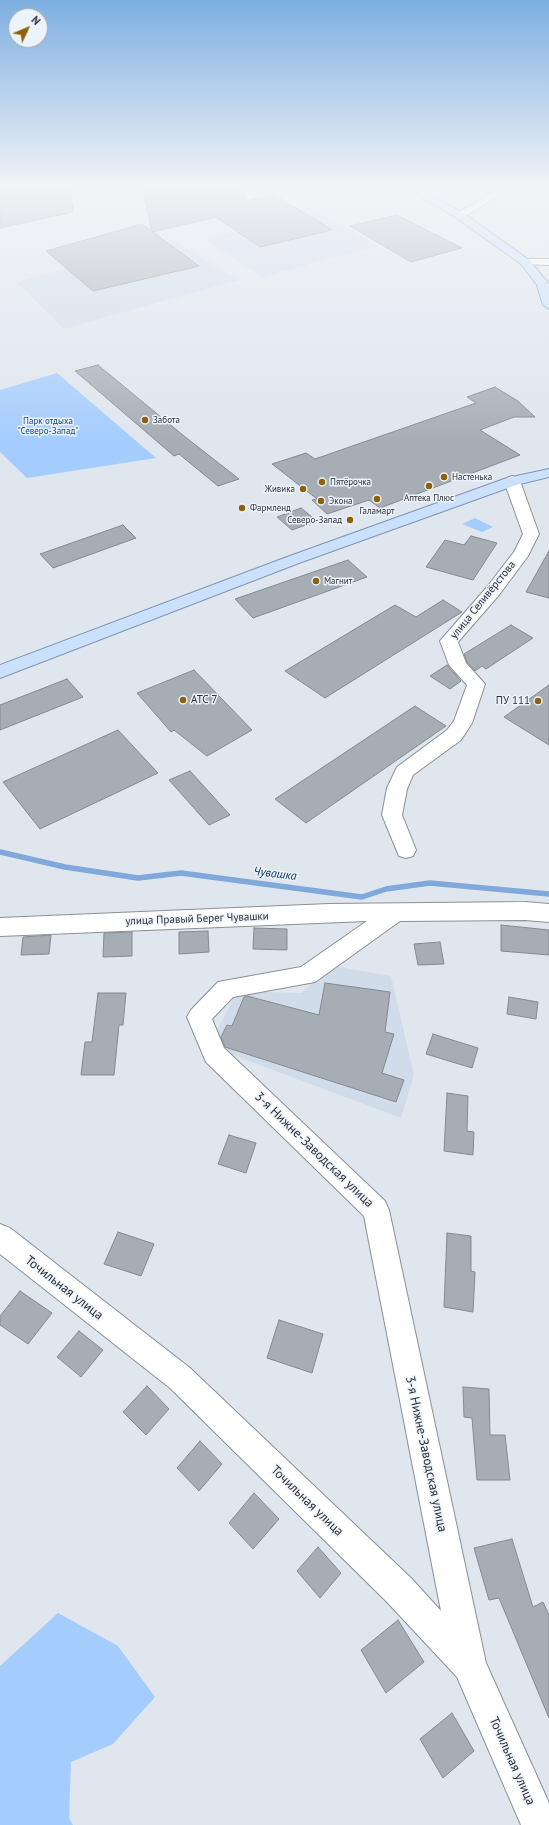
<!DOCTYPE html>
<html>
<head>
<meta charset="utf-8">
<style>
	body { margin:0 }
	#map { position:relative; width:549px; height:1825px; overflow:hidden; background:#e0e6ee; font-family:"PT Sans",sans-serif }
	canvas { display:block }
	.north { position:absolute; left:8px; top:8px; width:40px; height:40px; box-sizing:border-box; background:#edf3fb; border:1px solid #a1a5ab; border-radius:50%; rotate:46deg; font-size:11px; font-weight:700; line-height:16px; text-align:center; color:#2e3134 }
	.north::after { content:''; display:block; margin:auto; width:14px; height:18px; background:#8f600a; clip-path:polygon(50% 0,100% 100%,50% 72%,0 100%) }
</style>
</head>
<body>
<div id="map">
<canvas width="549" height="1825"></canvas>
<div class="north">N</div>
</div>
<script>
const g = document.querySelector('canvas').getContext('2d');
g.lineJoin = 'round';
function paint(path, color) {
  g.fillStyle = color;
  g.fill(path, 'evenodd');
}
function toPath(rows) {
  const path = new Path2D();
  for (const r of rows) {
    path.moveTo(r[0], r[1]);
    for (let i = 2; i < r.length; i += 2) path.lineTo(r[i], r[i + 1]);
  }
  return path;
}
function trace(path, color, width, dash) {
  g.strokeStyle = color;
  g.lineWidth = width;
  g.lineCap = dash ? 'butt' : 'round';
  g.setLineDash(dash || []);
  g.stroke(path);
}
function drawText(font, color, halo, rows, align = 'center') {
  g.font = font + ' "PT Sans",sans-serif';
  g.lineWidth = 3;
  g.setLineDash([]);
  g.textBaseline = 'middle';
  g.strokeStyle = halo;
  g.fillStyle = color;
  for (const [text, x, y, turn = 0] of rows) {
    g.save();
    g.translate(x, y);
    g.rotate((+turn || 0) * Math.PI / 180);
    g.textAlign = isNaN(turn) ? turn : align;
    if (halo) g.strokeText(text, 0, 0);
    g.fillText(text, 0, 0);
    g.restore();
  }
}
paint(toPath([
	[311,208,378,246,262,277,205,239,261,226,278,216],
	[171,239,238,280,64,329,17,282],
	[333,966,391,976,414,1075,401,1118,209,1046,237,991,301,993]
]), '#d1dcea');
paint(toPath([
	[57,373,156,458,27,478,0,452,0,390],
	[475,518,493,527,482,532,462,524],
	[58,1613,118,1646,155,1697,113,1744,71,1762,69,1818,73,1825,0,1825,0,1666]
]), '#a4ccfd');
trace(toPath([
	[0,852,65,867,138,878,181,873,362,897,386,889,430,883,549,894]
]), '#80a8da', 5.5);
const building = toPath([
	[0,188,70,188,73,212,0,228,0,188],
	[142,188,245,188,247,201,273,194,332,230,260,247,216,217,153,232,199,266,93,291,46,251,142,224,152,231,142,188],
	[397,215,462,248,411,262,350,226,397,215],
	[98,365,184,436,239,479,218,486,179,454,174,456,75,371,98,365],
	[495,387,518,401,535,417,514,417,480,430,520,455,380,508,369,500,327,514,312,500,317,499,272,464,306,453,315,459,476,403,467,397,495,387],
	[301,508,317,521,292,530,277,517,301,508],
	[123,525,136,538,53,568,40,554,123,525],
	[471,536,497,543,473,580,426,567,445,540,464,545,471,536],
	[549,551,549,598,526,592,549,551],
	[348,560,367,577,253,618,235,599,348,560],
	[443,600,462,612,325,698,285,671,395,605,416,617,443,600],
	[511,625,533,638,486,669,482,666,475,671,467,662,464,654,511,625],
	[447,665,461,681,450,689,430,676,447,665],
	[194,670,252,730,207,756,174,730,171,732,137,693,194,670],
	[67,679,83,697,0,730,0,705,67,679],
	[549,685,549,745,504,717,549,685],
	[415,706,446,726,306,823,275,799,415,706],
	[118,730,158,773,40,829,3,782,118,730],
	[190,771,230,815,209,825,169,780,190,771],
	[501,925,549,930,549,955,501,951,501,925],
	[254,928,287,929,287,950,253,949,254,928],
	[208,931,209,952,179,954,179,932,208,931],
	[132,932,132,956,103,957,104,933,132,932],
	[51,935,49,954,21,955,23,937,51,935],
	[440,942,444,964,418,965,414,944,440,942],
	[325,983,390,992,385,1032,394,1034,382,1073,404,1080,396,1102,225,1047,221,1037,227,1025,232,1026,244,997,247,996,319,1015,325,983],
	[98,993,126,993,123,1025,119,1025,114,1075,81,1075,85,1042,92,1042,98,993],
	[509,997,538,1002,536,1019,507,1014,509,997],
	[433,1034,478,1048,472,1068,426,1054,433,1034],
	[447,1093,468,1096,467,1131,474,1132,473,1155,444,1151,447,1093],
	[229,1135,256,1143,246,1173,218,1164,229,1135],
	[118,1232,154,1244,141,1276,104,1264,118,1232],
	[447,1233,471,1236,471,1271,475,1272,473,1312,444,1307,447,1233],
	[20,1291,52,1313,28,1344,0,1325,0,1316,20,1291],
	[279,1320,323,1334,312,1373,267,1358,279,1320],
	[79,1331,103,1350,81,1377,57,1357,79,1331],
	[147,1386,169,1409,146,1435,123,1412,147,1386],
	[463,1387,489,1389,490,1435,505,1435,510,1480,477,1480,472,1418,464,1417,463,1387],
	[200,1441,222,1464,199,1491,177,1468,200,1441],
	[254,1493,279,1519,253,1549,229,1523,254,1493],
	[512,1539,533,1607,543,1602,549,1615,549,1718,499,1598,489,1600,474,1548,512,1539],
	[318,1547,341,1573,320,1598,297,1571,318,1547],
	[398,1620,424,1662,386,1693,361,1650,398,1620],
	[452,1713,474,1751,443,1778,420,1739,452,1713]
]);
paint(building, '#a7adb5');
trace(building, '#858a92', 1);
const minor = toPath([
	[500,188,513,188,463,217,455,217,454,215,500,188],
	[525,259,549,259,549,265,521,264,519,262,525,259],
	[512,476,517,478,520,481,539,534,528,556,499,595,458,642,466,663,485,684,472,723,461,740,413,775,407,789,402,815,416,850,413,856,406,858,399,856,382,815,387,788,397,767,447,730,454,721,467,685,449,665,440,641,487,587,514,552,523,534,504,481,507,478,512,476],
	[525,902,549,904,549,922,525,920,400,921,315,982,233,997,212,1019,224,1048,385,1201,389,1210,486,1663,549,1803,549,1825,521,1825,457,1677,387,1602,170,1388,0,1254,0,1224,10,1228,190,1368,411,1578,441,1611,364,1216,206,1062,187,1017,191,1010,218,982,301,967,367,921,0,936,0,918,329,904,525,902]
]);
const major = toPath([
	[405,188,418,188,463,213,529,260,549,284,549,309,543,305,537,285,521,264,455,217,405,188],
	[549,469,549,477,516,485,299,563,0,678,0,665,287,557,507,478,549,469]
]);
trace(minor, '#8a9097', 2);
trace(major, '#7d95b3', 2);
paint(minor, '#fff');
paint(major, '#cbe0fb');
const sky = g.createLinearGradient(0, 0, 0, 443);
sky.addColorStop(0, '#7eafe2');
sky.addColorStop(0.42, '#f1f4f7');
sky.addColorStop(1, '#f1f4f700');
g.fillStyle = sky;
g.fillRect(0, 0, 549, 443);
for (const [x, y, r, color] of [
	[145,420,4,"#8f600a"],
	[444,477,4,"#8f600a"],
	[322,482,4,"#8f600a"],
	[429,486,4,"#8f600a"],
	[303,489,4,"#8f600a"],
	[377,499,4,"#8f600a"],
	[321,501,4,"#8f600a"],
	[242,508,4,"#8f600a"],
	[350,520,4,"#8f600a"],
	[316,581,4,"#8f600a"],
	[183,700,4,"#8f600a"],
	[538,701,4,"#8f600a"]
]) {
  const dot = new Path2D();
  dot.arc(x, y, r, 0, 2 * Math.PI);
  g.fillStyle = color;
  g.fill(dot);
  trace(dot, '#edf3fb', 1.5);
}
drawText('9px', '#2e3134', '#edf3fb', [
	["Забота",153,420],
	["Настенька",452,477],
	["Пятёрочка",330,482],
	["Живика",295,489,"right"],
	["Аптека Плюс",429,498,"center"],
	["Экона",329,501],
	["Фармленд",250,508],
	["Галамарт",377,511,"center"],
	["Северо-Запад",342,520,"right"],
	["Магнит",324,581]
], 'left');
drawText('9px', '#114784', '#edf3fb', [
	["Парк отдыха",48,421],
	["\"Северо-Запад\"",48,431]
]);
drawText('11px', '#2e3134', '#edf3fb', [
	["улица Селивёрстова",483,600,-51],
	["улица Правый Берег Чувашки",197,919,-2]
]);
drawText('11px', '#2e3134', '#edf3fb', [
	["АТС 7",191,700],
	["ПУ 111",530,701,"right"]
], 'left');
drawText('italic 12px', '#0e3765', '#edf3fb', [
	["Чувашка",275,874,7]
]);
drawText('13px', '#2e3134', '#edf3fb', [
	["3-я Нижне-Заводская улица",314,1150,44],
	["Точильная улица",64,1288,38],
	["3-я Нижне-Заводская улица",426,1454,78],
	["Точильная улица",307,1501,44],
	["Точильная улица",512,1761,66]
]);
</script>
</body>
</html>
